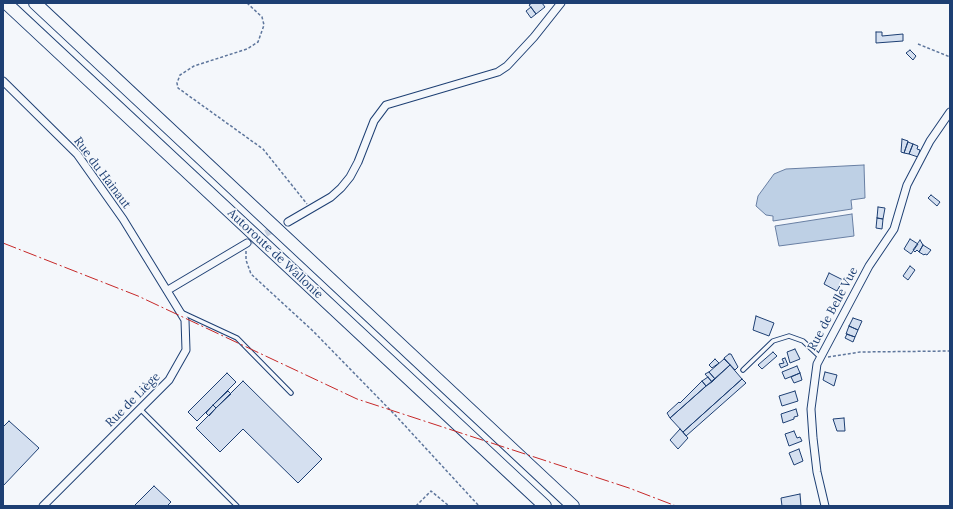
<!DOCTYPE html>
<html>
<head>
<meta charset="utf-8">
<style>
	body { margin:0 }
	#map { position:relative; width:953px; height:509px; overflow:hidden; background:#f4f7fb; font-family:Lora,serif }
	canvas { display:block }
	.frame { position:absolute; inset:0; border:4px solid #1d3f73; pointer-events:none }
</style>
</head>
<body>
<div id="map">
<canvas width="953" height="509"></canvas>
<div class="frame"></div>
</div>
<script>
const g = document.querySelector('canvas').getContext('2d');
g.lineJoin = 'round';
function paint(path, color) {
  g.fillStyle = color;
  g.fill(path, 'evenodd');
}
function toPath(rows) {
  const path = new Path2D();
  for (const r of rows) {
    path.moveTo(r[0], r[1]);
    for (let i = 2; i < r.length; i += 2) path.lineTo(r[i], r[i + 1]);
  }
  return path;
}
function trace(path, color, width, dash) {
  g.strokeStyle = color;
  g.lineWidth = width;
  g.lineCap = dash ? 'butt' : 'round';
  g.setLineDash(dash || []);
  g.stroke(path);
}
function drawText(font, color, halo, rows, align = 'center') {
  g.font = font + ' Lora,serif';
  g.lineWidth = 3;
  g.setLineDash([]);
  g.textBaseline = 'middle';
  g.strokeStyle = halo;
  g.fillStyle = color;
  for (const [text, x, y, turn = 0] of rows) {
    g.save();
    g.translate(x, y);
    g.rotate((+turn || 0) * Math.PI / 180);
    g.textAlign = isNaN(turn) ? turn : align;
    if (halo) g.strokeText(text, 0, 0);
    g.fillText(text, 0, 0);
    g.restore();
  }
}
const water = toPath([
	[864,165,865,198,851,200,852,209,773,221,773,216,766,215,756,206,758,196,774,174,786,169,864,165],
	[852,214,854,236,779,246,775,226,852,214]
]);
paint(water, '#bed0e5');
trace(water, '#687fa3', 1);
const building = toPath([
	[532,3,542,3,545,7,536,14,529,5,532,3],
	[531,7,536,14,531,18,526,11,531,7],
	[876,32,882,32,882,36,903,34,903,41,876,43,876,32],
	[910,50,916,56,913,60,906,53,910,50],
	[902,139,908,141,904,153,901,152,902,139],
	[908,142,913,144,909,154,904,153,908,142],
	[913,144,918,146,917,149,920,150,918,157,909,154,913,144],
	[931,195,940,202,937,206,928,198,931,195],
	[878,207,885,208,883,219,877,218,878,207],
	[877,218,883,219,882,229,876,228,877,218],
	[910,239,918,244,911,254,904,249,910,239],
	[920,240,923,245,919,252,917,250,915,252,913,250,920,240],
	[923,245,931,250,927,255,925,254,924,255,919,252,923,245],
	[910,266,915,270,908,280,903,276,910,266],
	[829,273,843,280,837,291,824,284,829,273],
	[756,316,774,323,769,336,753,330,756,316],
	[853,318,862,321,858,330,849,326,853,318],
	[849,326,858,330,855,337,846,334,849,326],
	[847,334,855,337,853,342,845,338,847,334],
	[795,349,800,359,790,363,787,352,795,349],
	[773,352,777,356,762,369,758,365,773,352],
	[729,354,731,354,738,367,735,370,724,358,729,354],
	[785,358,788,365,781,368,779,364,784,363,782,359,785,358],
	[715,359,719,363,712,368,709,365,715,359],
	[724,359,730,365,715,379,709,372,724,359],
	[730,365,742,379,683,432,670,418,730,365],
	[797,366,800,373,785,379,782,372,797,366],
	[709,372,715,379,712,382,705,374,709,372],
	[825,372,837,375,834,386,823,380,825,372],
	[227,373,236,382,197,421,188,412,227,373],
	[800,373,802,380,794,383,791,377,800,373],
	[708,377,712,382,706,386,702,381,708,377],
	[742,379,746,383,686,436,683,432,742,379],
	[243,381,322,459,298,483,243,429,220,452,196,428,243,381],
	[702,381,706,386,670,418,667,413,679,402,680,403,702,381],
	[228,391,231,394,216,408,213,405,228,391],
	[795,391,798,401,782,406,779,396,795,391],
	[213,405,216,408,209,416,206,413,213,405],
	[796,409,798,416,794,417,794,419,783,423,781,414,796,409],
	[844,418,845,431,837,431,833,419,844,418],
	[9,421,39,448,3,486,3,427,9,421],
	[680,429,688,438,678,449,670,440,680,429],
	[794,431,797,438,800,437,802,441,789,446,785,434,794,431],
	[799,449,803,461,794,465,789,453,799,449],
	[154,486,171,502,167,506,134,506,154,486],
	[800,494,801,506,782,506,781,498,800,494]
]);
paint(building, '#d5e0f0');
trace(building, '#1d3f73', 1);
trace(toPath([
	[247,243,288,222]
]), '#c9d2e0', 7, [7, 3.5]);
const lane = toPath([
	[181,312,237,338,291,393],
	[743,370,773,341,789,336,803,341,820,357],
	[140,409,237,506]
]);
const street = toPath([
	[3,81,77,154,123,219,185,320,186,350,169,380,43,506],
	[288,222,331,197,341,188,350,177,358,162,374,121,386,105,498,72,507,66,534,37,561,3],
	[168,290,247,243],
	[825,506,817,472,813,438,811,409,817,364,869,266,894,229,907,185,930,141,950,112]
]);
const highway = toPath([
	[6,3,545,506],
	[35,3,573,506]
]);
trace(lane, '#1d3f73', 5.5);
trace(street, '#1d3f73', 9);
trace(highway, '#1d3f73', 14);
trace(toPath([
	[247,3,262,17,264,25,258,42,247,49,194,66,180,75,177,83,178,88,263,149,307,204],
	[918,44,950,57],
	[246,251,246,260,251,274,313,331,397,417,479,506],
	[828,357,860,352,950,351],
	[416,506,431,491,449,506]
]), '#5e769c', 1.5, [3, 2]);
trace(lane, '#f4f7fb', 3.5);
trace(street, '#f4f7fb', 7);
trace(highway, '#f4f7fb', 12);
trace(toPath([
	[3,243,138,296,357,399,629,488,676,506]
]), '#c62828', 1, [14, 3, 2, 3]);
drawText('12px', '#1d3f73', '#f4f7fb', [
	["Rue du Hainaut",102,173,53],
	["Autoroute de Wallonie",275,254,43],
	["Rue de Belle Vue",833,309,-62],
	["Rue de Liège",133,400,-45]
]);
</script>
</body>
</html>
